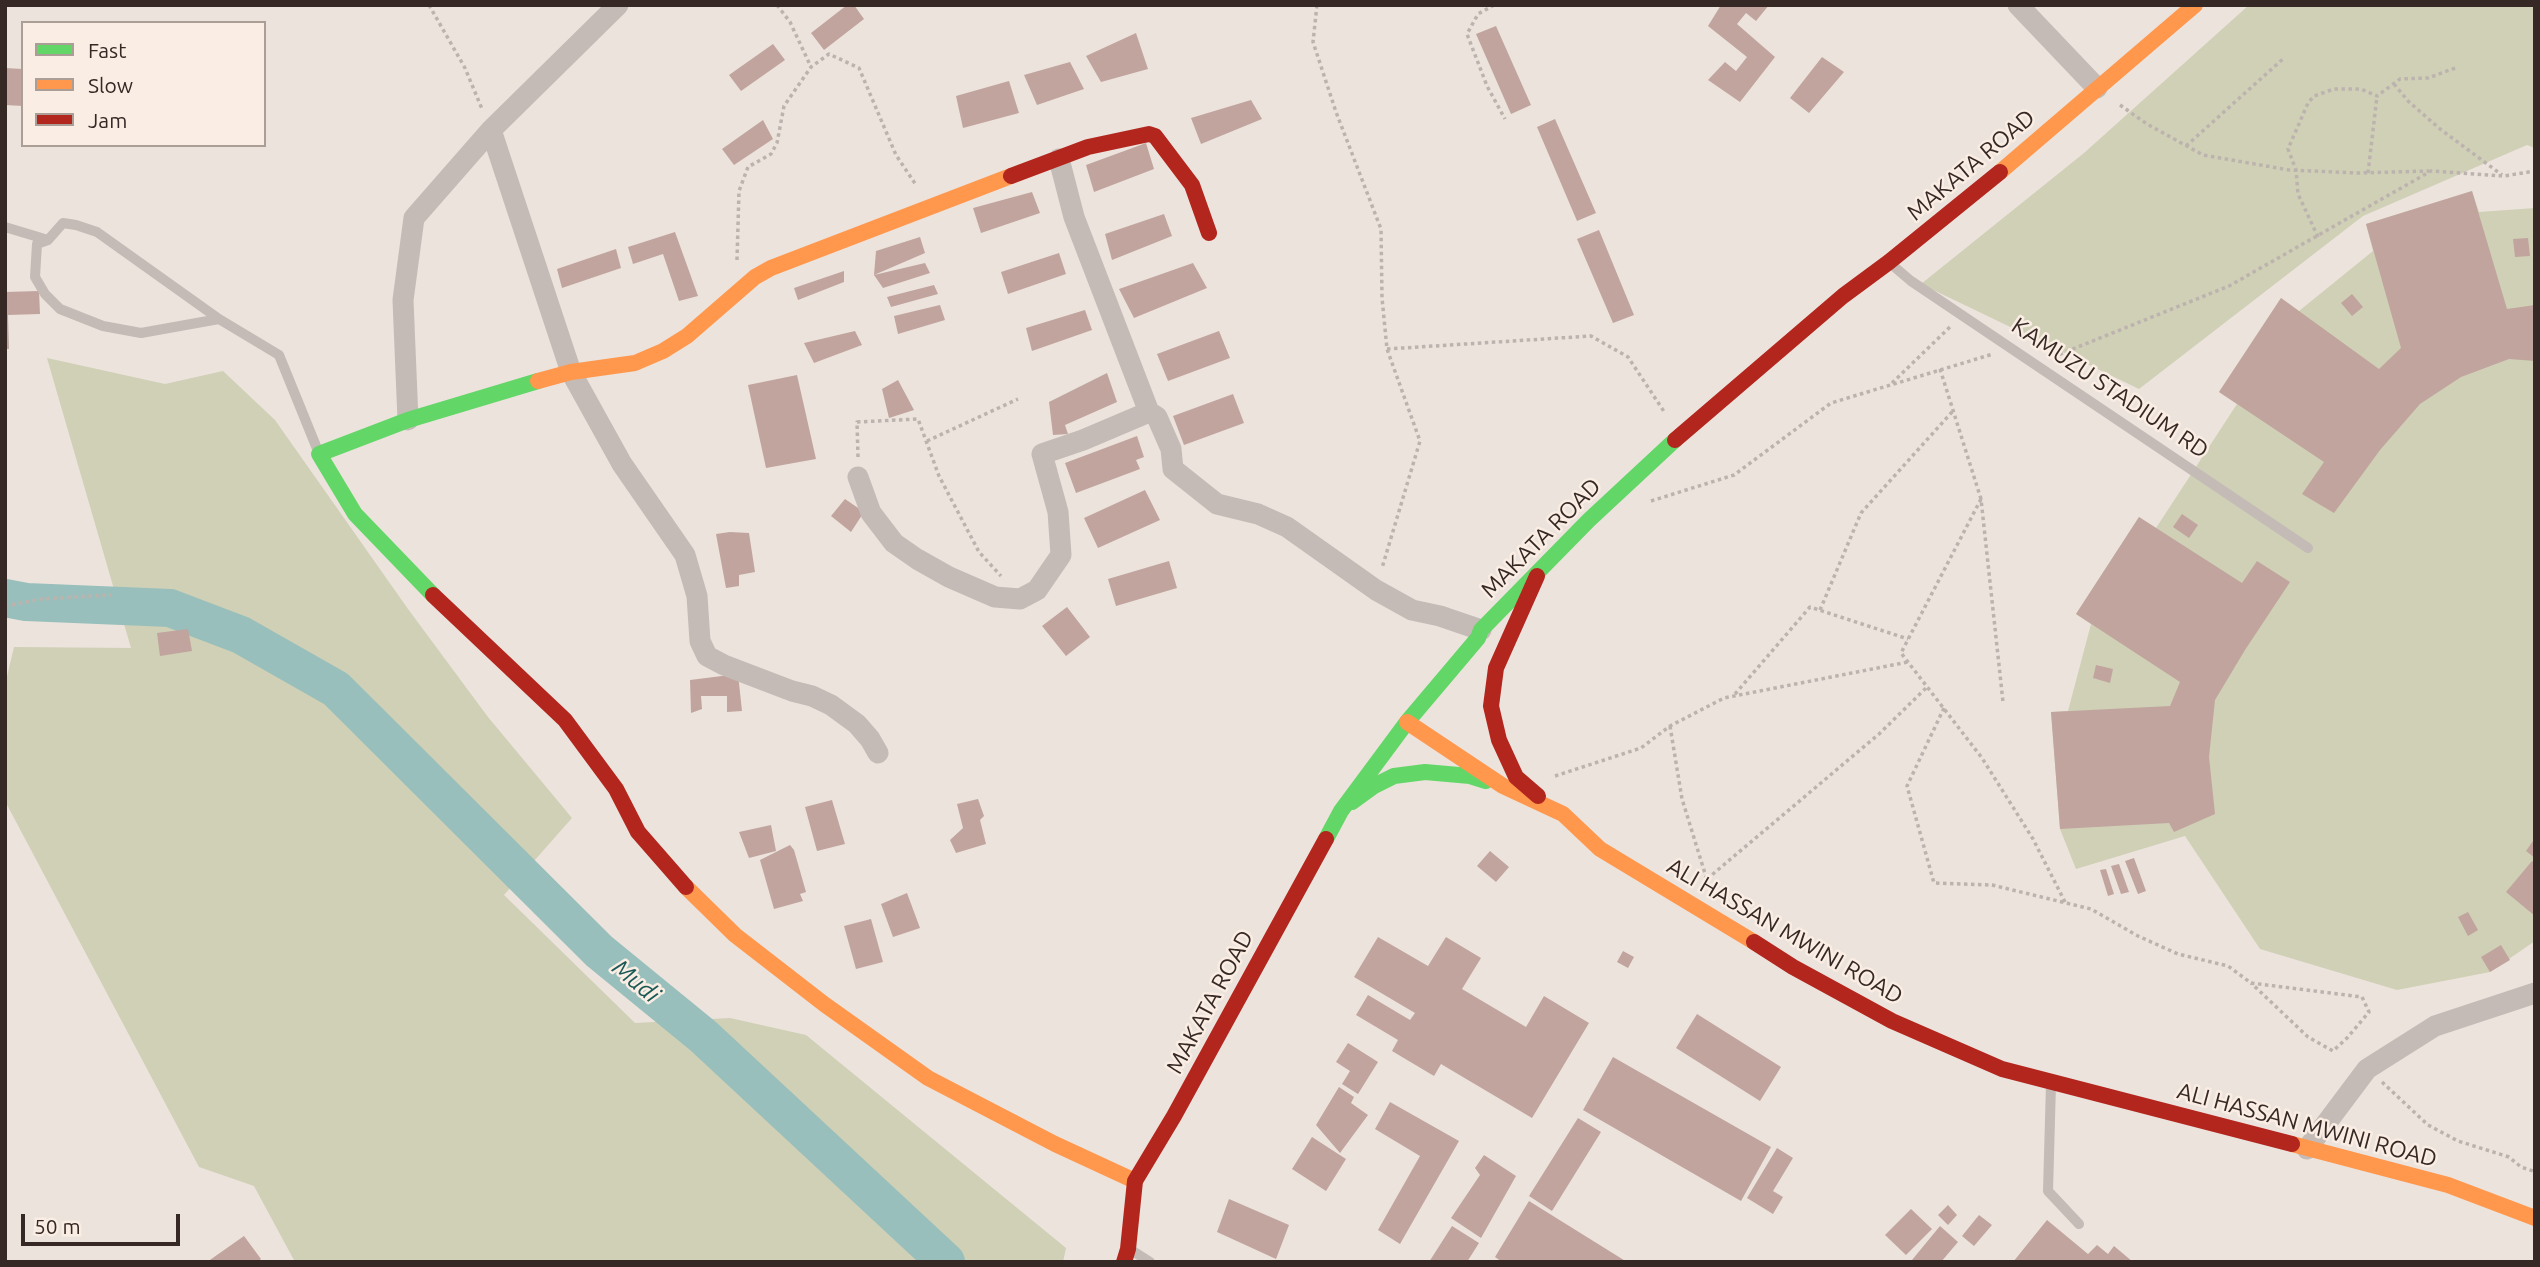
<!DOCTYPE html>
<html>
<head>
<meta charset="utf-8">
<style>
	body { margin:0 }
	#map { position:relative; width:2540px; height:1267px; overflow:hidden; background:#ece3dd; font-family:Ubuntu,sans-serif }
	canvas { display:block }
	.frame { position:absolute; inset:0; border:7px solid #352825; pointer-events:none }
	.legend { position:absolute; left:21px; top:21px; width:245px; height:126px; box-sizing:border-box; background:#faede3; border:2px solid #ab9e97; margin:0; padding:9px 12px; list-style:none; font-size:21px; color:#352825 }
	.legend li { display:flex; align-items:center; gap:14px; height:35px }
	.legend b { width:35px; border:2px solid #ab9e97 }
	.scale { position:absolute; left:21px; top:1214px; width:159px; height:32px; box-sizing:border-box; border:4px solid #352825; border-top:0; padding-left:9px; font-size:21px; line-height:24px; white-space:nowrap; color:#352825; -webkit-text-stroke:5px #faede3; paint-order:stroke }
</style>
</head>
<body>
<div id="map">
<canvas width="2540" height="1267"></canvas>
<div class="frame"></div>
<ul class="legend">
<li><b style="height:9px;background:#63d668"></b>Fast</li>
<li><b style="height:9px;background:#ff974d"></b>Slow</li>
<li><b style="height:9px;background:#b3261e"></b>Jam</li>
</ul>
<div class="scale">50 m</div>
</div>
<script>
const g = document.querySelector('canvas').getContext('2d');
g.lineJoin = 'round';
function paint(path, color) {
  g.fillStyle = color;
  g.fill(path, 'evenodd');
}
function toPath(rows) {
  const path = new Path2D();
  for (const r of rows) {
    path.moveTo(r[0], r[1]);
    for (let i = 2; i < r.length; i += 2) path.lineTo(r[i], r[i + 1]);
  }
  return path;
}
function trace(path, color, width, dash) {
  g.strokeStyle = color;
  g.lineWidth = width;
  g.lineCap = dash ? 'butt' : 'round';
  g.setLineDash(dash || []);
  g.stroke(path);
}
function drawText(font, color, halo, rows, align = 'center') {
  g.font = font + ' Ubuntu,sans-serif';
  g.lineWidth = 5;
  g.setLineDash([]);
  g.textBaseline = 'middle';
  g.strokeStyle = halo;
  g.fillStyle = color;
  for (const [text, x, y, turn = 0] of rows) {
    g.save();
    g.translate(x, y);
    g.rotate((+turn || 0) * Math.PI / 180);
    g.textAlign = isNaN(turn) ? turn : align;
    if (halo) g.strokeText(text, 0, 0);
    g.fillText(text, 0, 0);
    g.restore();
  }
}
paint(toPath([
	[2249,5,2535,5,2535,148,2527,145,2363,216,2139,389,1921,284,2084,153],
	[2472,191,2479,212,2535,208,2535,941,2490,972,2397,990,2260,949,2185,836,2076,869,2060,829,2051,712,2068,711,2091,624,2076,614,2139,517,2156,528,2237,404,2219,392,2281,298,2299,311,2373,251,2366,224],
	[47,358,165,384,223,371,275,420,408,609,488,717,572,818,504,895,635,1023,730,1018,806,1035,1066,1248,1063,1262,295,1262,254,1186,199,1167,5,801,5,685,14,647,131,648]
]), '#cfd0b6');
trace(toPath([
	[5,598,26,602,170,608,241,635,336,689,599,951,703,1036,946,1262]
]), '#98bfbb', 38);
paint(toPath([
	[847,5,854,5,864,19,824,50,811,33],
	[1721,5,1769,5,1756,21,1746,13,1737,24,1775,57,1740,102,1708,80,1725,62,1736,71,1747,57,1708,26],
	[1496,26,1531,105,1511,114,1476,34],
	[1136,33,1148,69,1101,82,1086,56],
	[773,44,785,60,741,91,729,75],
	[1822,57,1844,72,1809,113,1790,98],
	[1070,62,1084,89,1037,105,1024,75],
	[5,68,23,69,23,106,5,105],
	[1009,81,1019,113,963,128,956,96],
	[1251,100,1262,119,1201,144,1191,118],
	[1555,119,1596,213,1577,221,1537,127],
	[763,120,773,139,734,165,722,149],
	[1146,143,1154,169,1094,192,1086,165],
	[2472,191,2507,309,2535,305,2535,361,2509,359,2461,377,2420,404,2380,450,2334,513,2302,494,2324,462,2219,392,2281,298,2379,369,2401,348,2366,224],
	[1032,192,1040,213,981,233,973,208],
	[1164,214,1172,236,1112,260,1105,234],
	[1599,230,1634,315,1613,323,1577,239],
	[675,232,698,296,679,301,663,254,633,264,628,247],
	[920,237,925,253,874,275,925,263,930,273,883,288,874,275,876,251],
	[2528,238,2530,256,2515,257,2513,239],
	[616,249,621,268,562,288,557,269],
	[1059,253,1066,274,1008,294,1001,272],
	[1193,263,1207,288,1134,318,1119,289],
	[844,271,844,282,798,300,794,288],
	[934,285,938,294,891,307,887,297],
	[39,291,40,314,8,315,9,349,5,349,5,292],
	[2352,294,2363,307,2352,316,2341,303],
	[940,305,945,320,898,334,894,316],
	[1085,310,1092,330,1032,351,1026,328],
	[855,331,862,345,814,363,804,343],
	[1219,331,1230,358,1168,381,1157,354],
	[1107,373,1117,402,1065,425,1068,434,1053,435,1049,402],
	[797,375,816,459,766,468,748,385],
	[898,380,914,410,889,418,882,389],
	[1233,394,1244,423,1184,445,1173,416],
	[1137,436,1144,457,1136,460,1140,469,1076,493,1065,463],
	[1145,490,1160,520,1098,548,1084,518],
	[845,499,864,512,851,532,831,516],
	[2182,514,2198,525,2189,538,2173,527],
	[2139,517,2242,583,2257,561,2290,582,2245,650,2215,700,2209,757,2215,814,2174,832,2169,823,2060,829,2051,712,2170,706,2180,682,2076,614],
	[730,532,749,533,755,572,739,575,739,586,726,588,716,534],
	[1169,561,1177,588,1116,606,1108,579],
	[1067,607,1090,637,1066,656,1042,626],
	[188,629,192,651,160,656,157,633],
	[2096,665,2113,669,2110,683,2093,678],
	[738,674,742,711,727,712,727,696,701,696,702,709,691,713,690,680],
	[978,799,984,816,980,820,986,844,956,853,950,840,963,828,957,804],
	[832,800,845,844,817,851,805,807],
	[771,825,776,851,749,858,739,832],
	[2535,838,2535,858,2526,851],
	[790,845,794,850,806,892,800,894,803,901,774,909,760,860],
	[1490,851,1509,867,1496,882,1477,866],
	[2134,858,2146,891,2138,894,2125,861],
	[2532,861,2535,863,2535,916,2506,892],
	[2119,864,2129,892,2121,894,2111,866],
	[2106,869,2114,894,2108,896,2100,870],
	[907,893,920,928,893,937,881,904],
	[2468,912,2478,930,2468,936,2458,917],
	[871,919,883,962,856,969,844,926],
	[1378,937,1428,966,1446,937,1481,958,1462,989,1526,1027,1544,996,1589,1023,1532,1118,1441,1064,1434,1076,1392,1051,1398,1040,1356,1015,1368,995,1410,1020,1415,1013,1354,977],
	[2501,945,2510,960,2490,972,2481,957],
	[1623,951,1634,957,1628,968,1617,962],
	[1697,1014,1781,1067,1760,1101,1676,1048],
	[1348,1043,1378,1062,1358,1094,1342,1084,1350,1071,1336,1062],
	[1613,1057,1771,1147,1741,1201,1583,1110],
	[1339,1087,1354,1097,1351,1103,1368,1115,1340,1153,1316,1125],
	[1390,1102,1459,1141,1400,1244,1378,1230,1420,1156,1375,1129],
	[1578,1118,1601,1132,1552,1211,1529,1196],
	[1312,1137,1346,1159,1326,1191,1292,1169],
	[1777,1148,1793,1158,1773,1191,1783,1197,1773,1214,1747,1198],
	[1484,1155,1516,1176,1481,1238,1451,1218,1480,1175,1475,1168],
	[1229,1199,1289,1225,1276,1259,1217,1232],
	[1529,1201,1627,1262,1502,1262,1495,1257],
	[1948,1205,1957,1215,1948,1225,1938,1215],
	[1911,1209,1932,1229,1906,1255,1885,1235],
	[1979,1215,1992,1225,1974,1246,1962,1236],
	[2047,1220,2088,1254,2097,1245,2108,1254,2114,1246,2133,1262,2013,1262],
	[1452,1226,1479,1243,1467,1262,1429,1262],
	[1940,1226,1958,1242,1941,1262,1914,1262,1912,1260],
	[244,1236,261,1259,257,1262,207,1262]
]), '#c1a49e');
trace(toPath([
	[429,5,465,68,482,109],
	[777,5,790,22,811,67],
	[1317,5,1313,42,1336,112,1381,229,1382,298,1387,349,1420,441,1382,568],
	[1494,5,1478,14,1467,34,1487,86,1505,119],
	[2394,84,2408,101,2440,129,2502,175],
	[2120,105,2147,124,2203,155,2289,170,2358,173,2429,171],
	[2186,146,2284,58],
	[2368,173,2377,96],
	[2318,237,2298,194,2296,170,2288,149,2308,103,2314,96,2334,89,2361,89,2377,96,2400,79,2428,78,2458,67],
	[737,260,739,191,748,167,771,154,777,143,784,106,811,67,829,54,859,68,896,155,916,185],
	[1387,349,1591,336,1628,357,1665,413],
	[2053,357,2229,286,2431,171,2504,176,2535,171],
	[1940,369,1981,499,2003,702],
	[1892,383,1952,325],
	[927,441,1018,399],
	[858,457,857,422,918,419,939,476,979,552,1001,576],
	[1981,499,1901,653,1982,758,2033,839,2065,902],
	[1651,501,1734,475,1831,403,1993,354],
	[5,606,41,599,111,595],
	[1820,610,1861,513,1952,412],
	[1735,694,1810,607,1908,639],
	[1944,708,1907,786,1934,883,1992,885,2091,909,2138,936,2178,954,2228,966,2251,983],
	[1670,726,1682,799,1707,880],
	[1555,776,1641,748,1670,726,1724,698,1908,662],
	[1707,879,1879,734,1927,687],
	[2251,983,2362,997,2369,1012,2347,1038,2333,1051,2308,1037,2251,983],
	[2382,1082,2428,1125,2458,1141,2509,1157,2521,1167,2533,1171]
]), '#bdb3ae', 3.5, [3.5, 3.5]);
trace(toPath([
	[5,227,48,240],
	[1891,264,1911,281,2308,548],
	[219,319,141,333,103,326,60,309,45,294,35,277,37,244,48,240,63,223,76,225,97,232,219,319,279,355,318,451],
	[2051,1084,2048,1191,2079,1224],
	[1131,1250,1150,1262]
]), '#c4bbb6', 10);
trace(toPath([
	[618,5,491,130,571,372,622,464,685,555,697,596,700,641,707,656,724,665,792,691,812,696,831,705,857,724,870,739,878,753],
	[2018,5,2097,88],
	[1059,159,1074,217,1149,412,1157,417,1171,449,1173,469,1217,504,1258,514,1287,527,1376,590,1412,610,1440,616,1481,630],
	[408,420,403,300,414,218,491,130],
	[858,477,871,513,894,543,917,559,949,577,995,597,1020,599,1037,590,1061,555,1058,512,1042,454,1083,440,1149,412],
	[2307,1149,2367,1069,2435,1026,2535,993]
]), '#c4bbb6', 21);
trace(toPath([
	[433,595,355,514,319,454,408,420,538,381],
	[1352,802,1374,786,1394,776,1425,772,1470,776,1486,781],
	[1326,839,1341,811,1407,722,1478,638,1481,630,1589,520,1675,440]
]), '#63d668', 16);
trace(toPath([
	[2000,172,2195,5],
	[538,381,571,372,635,363,663,351,687,336,755,277,771,268,1011,176],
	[1407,722,1503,786,1563,814,1600,849,1754,942],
	[686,887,735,935,824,1004,928,1078,1055,1144,1135,1181],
	[2292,1144,2448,1185,2535,1218]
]), '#ff974d', 16);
trace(toPath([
	[1011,176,1088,147,1149,134,1155,136,1192,185,1209,233],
	[1675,440,1843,296,1889,262,2000,172],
	[1537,576,1496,668,1491,706,1499,740,1516,777,1538,796],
	[433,595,565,720,616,789,638,832,686,887],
	[1754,942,1793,967,1892,1021,2002,1069,2292,1144],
	[1124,1262,1128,1249,1135,1181,1174,1116,1326,839]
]), '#b3261e', 16);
drawText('23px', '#352825', '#faede3', [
	["MAKATA ROAD",1971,165,-40],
	["KAMUZU STADIUM RD",2110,388,34],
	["MAKATA ROAD",1541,538,-45],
	["ALI HASSAN MWINI ROAD",1785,931,30],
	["MAKATA ROAD",1210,1002,-62],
	["ALI HASSAN MWINI ROAD",2307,1125,15]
]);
drawText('italic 24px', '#195855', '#faede3', [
	["Mudi",636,981,40]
]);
</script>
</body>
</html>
